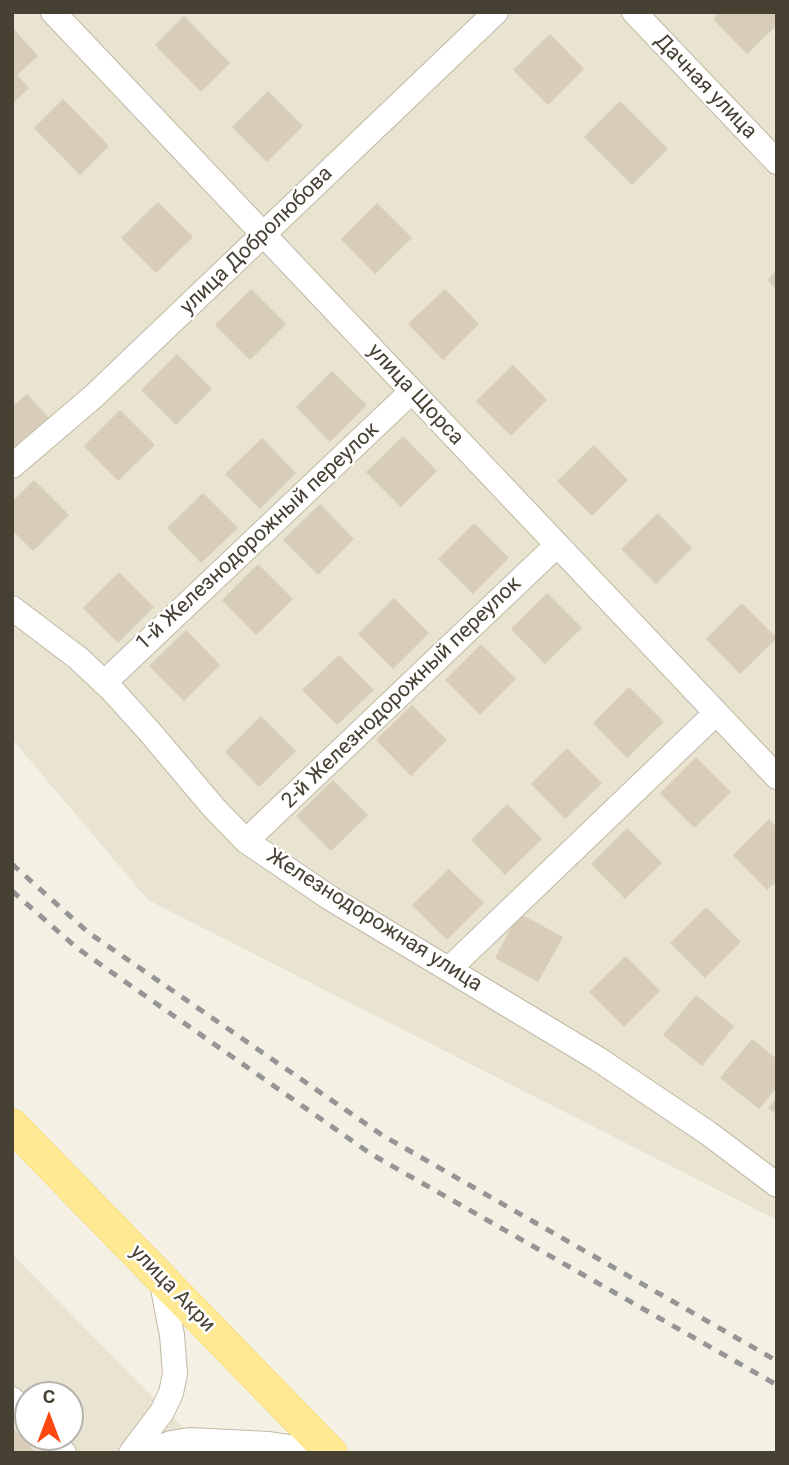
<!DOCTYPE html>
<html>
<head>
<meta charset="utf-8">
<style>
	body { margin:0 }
	#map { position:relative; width:789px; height:1465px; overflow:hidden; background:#f4f1e4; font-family:Roboto,sans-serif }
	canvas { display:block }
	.frame { position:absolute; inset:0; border:14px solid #474133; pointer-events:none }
	.north { position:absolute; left:14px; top:1381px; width:70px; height:70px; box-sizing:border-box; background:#fff; border:2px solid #b5b3ad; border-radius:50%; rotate:0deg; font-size:19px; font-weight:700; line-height:28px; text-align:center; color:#474133 }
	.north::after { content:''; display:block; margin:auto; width:24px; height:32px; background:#ff4810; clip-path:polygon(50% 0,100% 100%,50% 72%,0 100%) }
</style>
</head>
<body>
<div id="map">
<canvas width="789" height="1465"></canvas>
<div class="frame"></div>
<div class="north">С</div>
</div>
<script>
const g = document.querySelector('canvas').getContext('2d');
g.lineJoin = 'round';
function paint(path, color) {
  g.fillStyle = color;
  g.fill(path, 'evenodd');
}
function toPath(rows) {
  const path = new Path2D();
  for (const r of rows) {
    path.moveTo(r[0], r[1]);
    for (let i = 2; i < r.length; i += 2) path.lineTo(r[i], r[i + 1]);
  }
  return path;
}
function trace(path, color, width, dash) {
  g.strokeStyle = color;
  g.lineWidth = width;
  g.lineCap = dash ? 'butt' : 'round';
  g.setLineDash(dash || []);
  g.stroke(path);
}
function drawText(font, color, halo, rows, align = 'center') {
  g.font = font + ' Roboto,sans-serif';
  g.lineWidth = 5;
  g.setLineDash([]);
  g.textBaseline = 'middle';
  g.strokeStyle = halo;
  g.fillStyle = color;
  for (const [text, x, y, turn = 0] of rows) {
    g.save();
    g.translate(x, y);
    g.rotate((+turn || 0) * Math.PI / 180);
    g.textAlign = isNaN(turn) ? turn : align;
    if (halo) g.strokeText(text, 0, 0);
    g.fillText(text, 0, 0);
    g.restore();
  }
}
paint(toPath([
	[12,12,777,12,777,1220,148,900,12,739],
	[12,1254,208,1453,12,1453],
	[28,1395,70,1395,70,1437,28,1437]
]), '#e9e3d1');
paint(toPath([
	[719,12,777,12,777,25,747,54,713,19],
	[184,16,230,63,201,92,155,45],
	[12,27,38,56,17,75,29,88,12,104],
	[550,34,584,69,548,105,513,70],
	[268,91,303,126,267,162,232,127],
	[63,99,109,146,80,175,34,128],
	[620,101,668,149,632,185,584,137],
	[158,202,193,237,156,273,121,238],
	[377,203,412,238,375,274,341,239],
	[777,270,777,290,767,280],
	[251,289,286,324,250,360,215,325],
	[445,289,479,324,443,360,408,324],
	[177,354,212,389,176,425,141,390],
	[513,365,547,400,511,436,476,401],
	[332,371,367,405,330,442,296,407],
	[27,394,51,420,12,454,12,407],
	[120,410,155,445,118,481,84,446],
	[403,436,437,471,401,507,366,472],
	[262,438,296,473,260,509,225,474],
	[594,445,628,480,592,516,557,481],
	[34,480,69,515,33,551,12,530,12,502],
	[203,493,238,528,201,563,167,528],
	[320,504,354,539,318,575,283,540],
	[658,513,692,548,656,584,621,549],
	[474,523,509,558,473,594,438,559],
	[258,564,293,599,256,635,222,600],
	[119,572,154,607,118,643,83,608],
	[547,593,582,628,545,664,511,629],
	[394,598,429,633,393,669,358,634],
	[742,603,777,638,740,674,706,639],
	[186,630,220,665,184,701,149,666],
	[481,644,516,679,480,715,445,680],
	[339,655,374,690,337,725,302,690],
	[629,687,664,722,627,758,593,723],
	[412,705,447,740,411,776,376,740],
	[261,716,296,751,259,787,225,752],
	[567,748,602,783,565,819,531,784],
	[696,757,731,792,694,828,660,793],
	[333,780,368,815,331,851,296,816],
	[507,804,542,839,505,875,471,840],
	[769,819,777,827,777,881,767,890,733,855],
	[627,828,662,863,625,899,591,864],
	[449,869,484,903,447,940,412,905],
	[706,907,741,942,705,978,670,943],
	[519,913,563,937,538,982,495,958],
	[626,956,660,991,624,1027,589,992],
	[696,995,734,1026,702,1066,663,1035],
	[752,1039,777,1059,777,1087,759,1109,720,1078],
	[777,1098,777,1115,768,1108],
	[12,1427,36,1453,12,1453]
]), '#d7cdb8');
const minor = toPath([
	[53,12,777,777],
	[634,12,777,162],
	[12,466,94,396,496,12],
	[12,608,78,658,112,690,149,731,214,808,246,841,330,898,598,1059,708,1133,777,1185],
	[104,683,411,392],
	[246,841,557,545],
	[449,969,716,713],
	[12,1399,28,1415],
	[49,1437,64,1453],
	[131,1453,162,1412,171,1393,175,1374,172,1335,161,1278],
	[143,1453,171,1443,190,1440,269,1444,329,1453]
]);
const major = toPath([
	[12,1125,331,1453]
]);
trace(minor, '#c1b9a5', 26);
trace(major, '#f1cf55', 33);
trace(minor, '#fff', 24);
trace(major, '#ffe992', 32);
trace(toPath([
	[12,864,89,933,382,1135,777,1361],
	[12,891,77,948,371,1154,777,1385]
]), '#959595', 5, [9, 9]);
drawText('21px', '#474133', '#fff', [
	["Дачная улица",705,87,46],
	["улица Добролюбова",257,241,-44],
	["улица Щорса",415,395,47],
	["1-й Железнодорожный переулок",258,537,-43],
	["2-й Железнодорожный переулок",402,693,-44],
	["Железнодорожная улица",374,921,32],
	["улица Акри",172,1289,46]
]);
</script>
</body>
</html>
